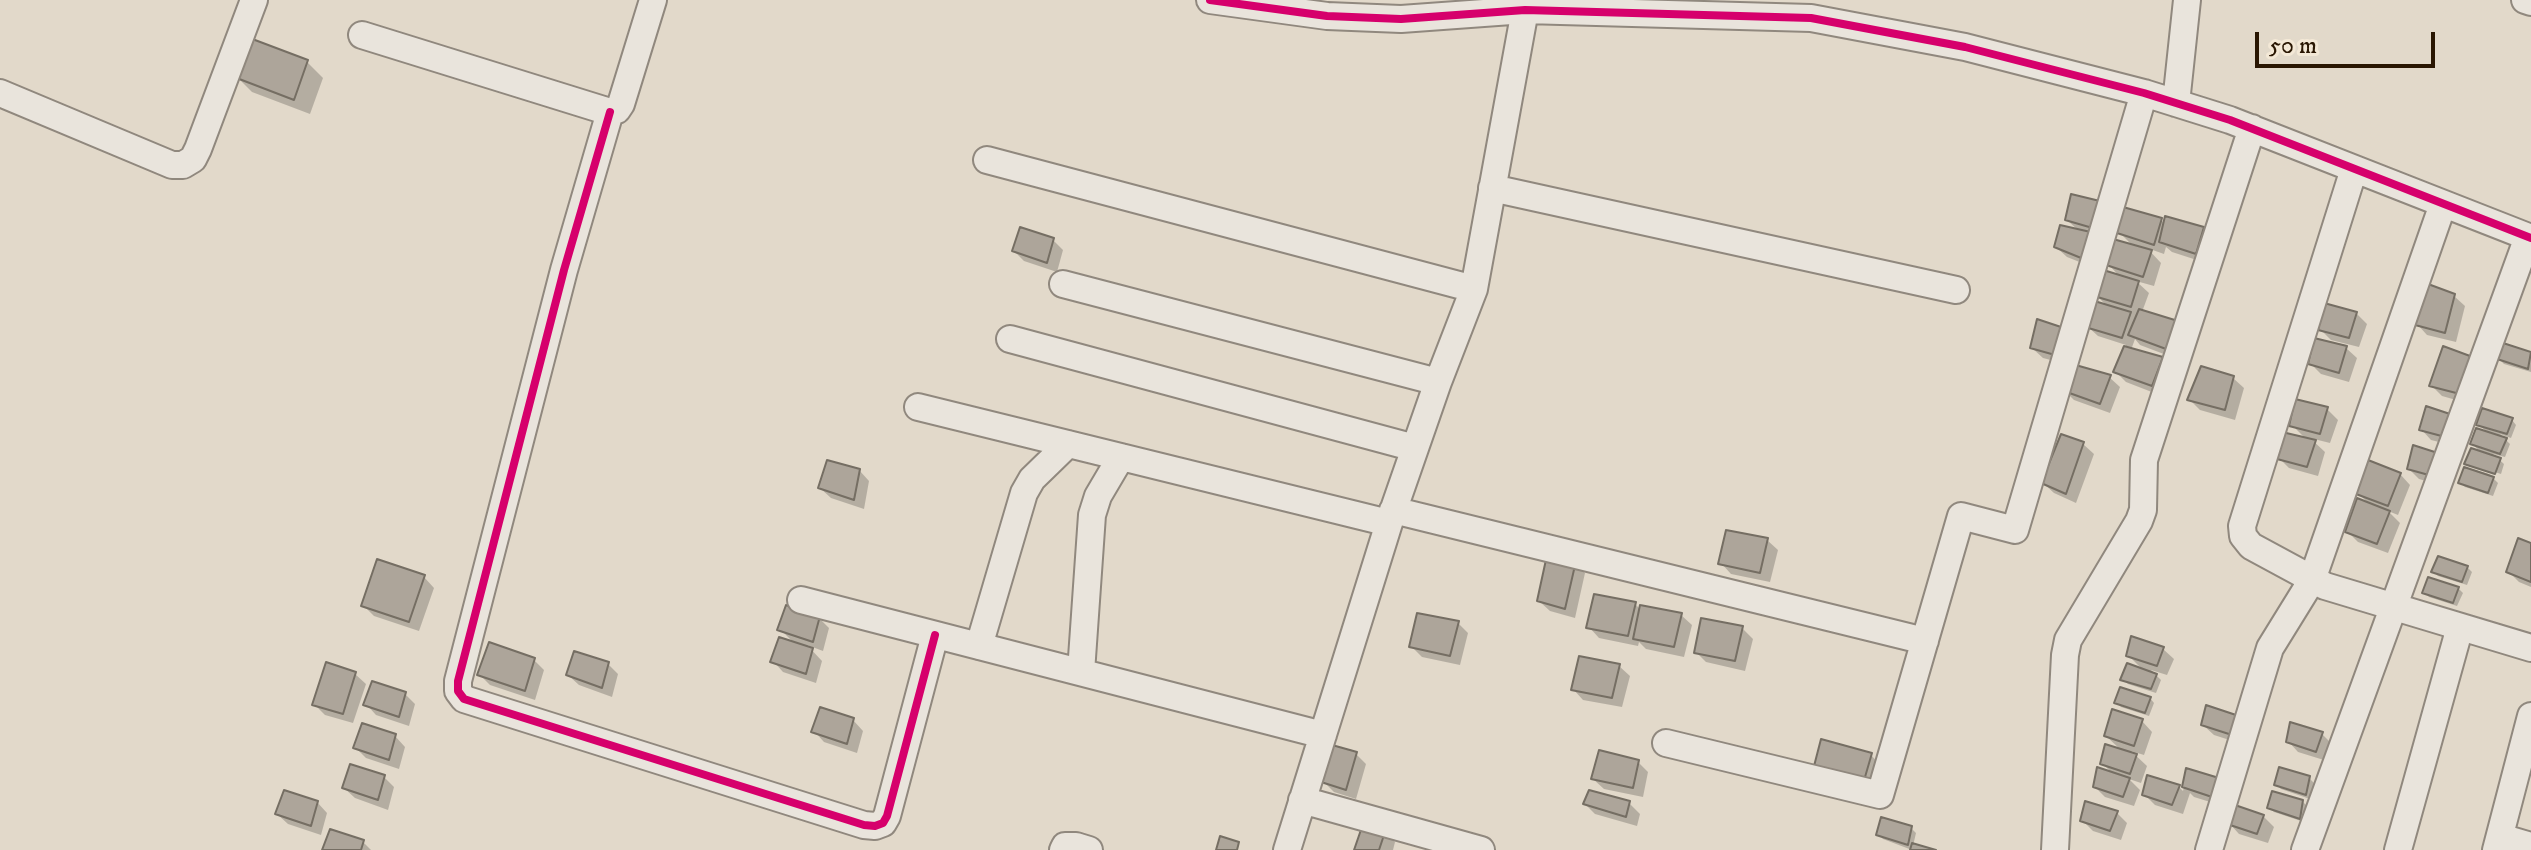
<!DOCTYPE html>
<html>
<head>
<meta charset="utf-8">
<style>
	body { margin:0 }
	#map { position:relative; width:2531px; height:850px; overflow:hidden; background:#e2d9ca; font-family:"IM FELL DW Pica",serif }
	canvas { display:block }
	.scale { position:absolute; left:2255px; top:32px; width:180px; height:36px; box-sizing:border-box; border:4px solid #291602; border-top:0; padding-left:10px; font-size:24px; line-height:28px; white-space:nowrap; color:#291602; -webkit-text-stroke:6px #f3e8d6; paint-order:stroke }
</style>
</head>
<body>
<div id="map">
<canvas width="2531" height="850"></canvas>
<div class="scale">50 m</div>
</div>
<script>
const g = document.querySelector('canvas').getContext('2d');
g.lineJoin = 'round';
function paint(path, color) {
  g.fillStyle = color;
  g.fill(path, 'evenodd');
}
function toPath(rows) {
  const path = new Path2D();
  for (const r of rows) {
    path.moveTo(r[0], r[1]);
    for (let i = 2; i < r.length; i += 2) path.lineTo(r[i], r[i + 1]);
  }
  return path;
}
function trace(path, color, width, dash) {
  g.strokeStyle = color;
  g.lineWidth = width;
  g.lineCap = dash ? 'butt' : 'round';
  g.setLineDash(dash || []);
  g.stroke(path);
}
paint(toPath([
	[307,62,323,78,310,114,252,92,236,76],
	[2103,204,2097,269,2067,257,2056,247,2079,231,2067,220],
	[2161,220,2165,224,2203,229,2213,240,2206,263,2172,252,2166,247,2164,254,2147,248,2161,263,2154,286,2136,281,2149,293,2142,312,2176,322,2177,359,2140,345,2135,339,2131,350,2162,359,2172,370,2162,396,2126,382,2116,372,2126,345,2098,336,2087,326,2108,307,2096,295,2121,278,2109,265,2134,247,2119,232],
	[1053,240,1063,250,1057,272,1024,261,1014,251],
	[2454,296,2465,306,2456,342,2427,335,2417,324],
	[2356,313,2367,324,2359,347,2331,340,2320,329],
	[2038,322,2066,364,2043,358,2032,348],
	[2504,346,2531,354,2531,372,2504,364,2499,359],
	[2346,348,2357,358,2349,382,2321,374,2310,363],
	[2469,357,2480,368,2470,404,2442,396,2432,386],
	[2109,377,2120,387,2110,413,2074,400,2063,389],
	[2233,378,2244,388,2235,420,2200,410,2189,399],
	[2327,409,2338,420,2330,443,2310,438,2325,452,2318,476,2289,468,2279,458,2307,440,2292,425],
	[2455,417,2459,447,2431,440,2421,429],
	[2512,420,2516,425,2511,438,2500,434,2510,444,2505,457,2493,454,2504,464,2501,474,2470,464,2470,467,2467,464,2483,454,2472,444,2489,434,2478,424],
	[2083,444,2094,454,2076,503,2054,493,2043,483],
	[2443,457,2447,487,2419,479,2409,469],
	[2472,469,2489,474,2498,483,2493,496,2465,487,2460,482,2476,473],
	[859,470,869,481,864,509,831,498,820,488],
	[2400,474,2410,485,2398,515,2388,511,2400,523,2388,553,2358,542,2348,532,2370,505,2358,493],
	[1767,540,1778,550,1770,582,1731,574,1721,563],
	[2531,545,2531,587,2519,582,2508,571],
	[1575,563,1585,573,1575,618,1550,611,1539,601],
	[2467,567,2472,572,2467,585,2438,576,2434,572],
	[424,577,434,588,419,631,374,616,363,605],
	[2458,588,2463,593,2457,606,2429,597,2425,592],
	[1635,604,1641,610,1681,615,1692,625,1684,657,1646,649,1639,642,1638,646,1599,638,1589,627],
	[819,618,829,628,823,651,807,645,822,661,816,683,783,672,773,661,796,645,780,629],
	[1458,623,1468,633,1460,665,1422,657,1411,646],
	[1742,628,1753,639,1745,671,1706,662,1696,652],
	[2163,649,2174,659,2167,675,2151,670,2161,680,2156,693,2128,684,2123,679,2144,671,2129,656],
	[534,660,544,670,535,700,490,685,480,675],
	[608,664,618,674,612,697,579,685,568,675],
	[1619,666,1630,676,1622,707,1583,700,1573,689],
	[355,674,366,684,353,723,325,715,314,704],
	[405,694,415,704,409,726,376,715,366,704],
	[2150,698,2154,703,2149,716,2121,707,2117,702],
	[2237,718,2242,744,2214,735,2203,725],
	[853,720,863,731,857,753,824,742,814,731],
	[2142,721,2152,732,2144,755,2131,751,2147,766,2141,783,2129,779,2140,790,2134,806,2105,797,2095,787,2113,774,2102,763,2122,751,2106,736],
	[2322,734,2332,744,2327,761,2298,752,2288,741],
	[395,736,405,747,399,769,366,758,355,747],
	[1823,742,1871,755,1881,766,1873,793],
	[1356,754,1366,764,1356,799,1334,792,1324,782],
	[1638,762,1648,772,1643,797,1604,789,1593,779],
	[2188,770,2223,806,2194,797,2190,793,2183,814,2155,805,2144,794,2179,787,2183,791],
	[384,777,394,787,388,810,355,798,344,788],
	[2309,778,2314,783,2310,799,2281,789,2276,784],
	[2302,801,2307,806,2304,822,2274,812,2270,808],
	[317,802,327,813,321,835,288,824,277,814],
	[1629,803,1640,814,1637,826,1595,814,1585,804],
	[2117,813,2127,823,2121,840,2093,831,2082,820],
	[2263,816,2274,827,2268,843,2239,834,2229,823],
	[1911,828,1916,833,1913,846,1928,850,1912,850,1883,839,1878,834],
	[1385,831,1395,842,1393,850,1356,850],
	[363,842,371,850,325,850]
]), '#0003');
const building = toPath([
	[247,37,308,60,294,100,234,77,247,37],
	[2071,194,2104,202,2096,229,2065,220,2071,194],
	[2123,207,2162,218,2154,245,2117,233,2123,207],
	[2165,216,2204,227,2196,254,2159,242,2165,216],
	[2060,225,2095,233,2086,260,2054,247,2060,225],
	[1020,227,1054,238,1047,263,1012,251,1020,227],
	[2113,239,2152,250,2143,277,2106,265,2113,239],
	[2100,269,2139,281,2131,307,2094,296,2100,269],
	[2428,284,2455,294,2445,333,2415,325,2428,284],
	[2091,300,2131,312,2122,338,2085,327,2091,300],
	[2324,303,2357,312,2349,338,2318,330,2324,303],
	[2139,309,2178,321,2166,349,2128,335,2139,309],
	[2037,319,2064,328,2055,355,2030,348,2037,319],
	[2314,338,2347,346,2339,373,2308,364,2314,338],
	[2503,343,2531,352,2528,369,2497,359,2503,343],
	[2124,346,2163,357,2152,386,2113,372,2124,346],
	[2443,346,2470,356,2460,394,2429,386,2443,346],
	[2072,364,2111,375,2100,404,2061,390,2072,364],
	[2201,366,2234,376,2225,410,2187,400,2201,366],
	[2295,399,2328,407,2320,434,2289,426,2295,399],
	[2426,406,2456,416,2449,438,2419,430,2426,406],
	[2482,408,2513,418,2507,434,2476,425,2482,408],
	[2476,428,2507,438,2500,454,2470,444,2476,428],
	[2282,432,2316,440,2307,467,2277,459,2282,432],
	[2061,434,2084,442,2066,494,2041,483,2061,434],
	[2413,445,2444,455,2436,477,2407,469,2413,445],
	[2471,448,2501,458,2495,474,2464,464,2471,448],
	[827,460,860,469,854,500,818,488,827,460],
	[2368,460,2401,473,2388,506,2356,494,2368,460],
	[2464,467,2494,477,2488,493,2458,483,2464,467],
	[2357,498,2390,511,2377,544,2345,532,2357,498],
	[1726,530,1768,538,1760,573,1718,564,1726,530],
	[2518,538,2531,543,2531,582,2506,572,2518,538],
	[1547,555,1576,561,1565,609,1537,601,1547,555],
	[2438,556,2468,566,2462,582,2431,572,2438,556],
	[377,559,425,575,409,622,361,606,377,559],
	[2428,577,2459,587,2453,603,2422,593,2428,577],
	[1594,594,1636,602,1628,636,1586,628,1594,594],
	[786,605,820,616,813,642,777,630,786,605],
	[1640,605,1682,613,1674,647,1633,639,1640,605],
	[1417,613,1459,621,1450,656,1409,647,1417,613],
	[1701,618,1743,626,1735,661,1694,653,1701,618],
	[2131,636,2164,647,2157,666,2126,656,2131,636],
	[779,637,813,648,806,674,770,662,779,637],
	[489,642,535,658,525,691,477,675,489,642],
	[574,651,609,662,602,688,566,675,574,651],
	[1579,656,1620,664,1612,698,1571,690,1579,656],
	[326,662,356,672,343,714,312,705,326,662],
	[2127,663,2157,674,2151,689,2120,680,2127,663],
	[372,681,406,692,399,717,363,705,372,681],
	[2120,687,2151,697,2145,713,2114,703,2120,687],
	[2206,705,2239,716,2232,735,2201,725,2206,705],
	[820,707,854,718,847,744,811,732,820,707],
	[2112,709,2143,719,2134,746,2104,736,2112,709],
	[2290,722,2323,732,2316,752,2286,742,2290,722],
	[362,723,396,734,389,760,353,748,362,723],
	[1821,739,1872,753,1863,784,1813,770,1821,739],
	[2105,744,2137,754,2130,774,2100,764,2105,744],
	[1332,745,1357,752,1346,790,1321,782,1332,745],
	[1599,750,1639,760,1633,788,1591,779,1599,750],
	[350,764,385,775,378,800,342,788,350,764],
	[2097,767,2130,778,2123,797,2093,787,2097,767],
	[2279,767,2310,776,2306,795,2274,785,2279,767],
	[2186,768,2219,778,2212,797,2182,787,2186,768],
	[2147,775,2180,785,2172,805,2142,795,2147,775],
	[284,790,318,801,311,826,275,814,284,790],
	[1589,790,1630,801,1626,817,1583,804,1589,790],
	[2272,791,2303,800,2300,819,2267,808,2272,791],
	[2085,801,2118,811,2110,831,2080,821,2085,801],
	[2232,804,2264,815,2257,834,2227,824,2232,804],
	[1881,817,1912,826,1908,845,1876,835,1881,817],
	[1364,821,1386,829,1379,850,1354,850,1364,821],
	[330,829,364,840,361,850,322,850,330,829],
	[1220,836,1239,842,1237,850,1216,850,1220,836],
	[1912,843,1936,850,1910,850,1912,843]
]);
paint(building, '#ada59a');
trace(building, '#756e63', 2);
const minor = toPath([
	[1210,0,1327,16,1401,19,1525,10,1811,18,1965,47,2144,93,2230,120,2531,238],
	[2525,0,2531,2],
	[362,35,610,112,617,110,621,104,653,0],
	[0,93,172,165,183,165,193,159,198,149,254,0],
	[2176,103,2187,0],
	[610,112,564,270,458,681,458,691,464,699,864,825,875,826,883,823,887,816,935,635],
	[987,160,1474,289],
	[2354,169,2242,526,2243,536,2251,546,2325,586,2531,648],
	[1492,188,1956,290],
	[1063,284,1438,382],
	[1010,339,1415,448],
	[918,407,1389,523],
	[1393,510,1925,641],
	[801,600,1323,735],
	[979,646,1024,493,1032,479,1068,444],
	[1081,672,1092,515,1098,496,1121,457],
	[1666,743,1880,795,1961,516,2015,530,2144,93],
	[1302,800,1481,850],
	[2500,837,2531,846],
	[1063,850,1065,846,1076,846,1089,850],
	[1287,850,1389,523,1438,382,1474,289,1525,10],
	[2055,850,2065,655,2068,640,2139,521,2143,510,2144,460,2252,128],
	[2209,850,2270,648,2312,580,2443,204],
	[2305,850,2528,237],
	[2398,850,2460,627],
	[2496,850,2531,716]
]);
trace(minor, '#90887e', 30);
trace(minor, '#e9e4dc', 26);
trace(toPath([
	[1210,0,1327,16,1401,19,1525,10,1811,18,1965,47,2144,93,2230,120,2531,238],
	[610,112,564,270,458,681,458,691,464,699,864,825,875,826,883,823,887,816,935,635]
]), '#d6006c', 8);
</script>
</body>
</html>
